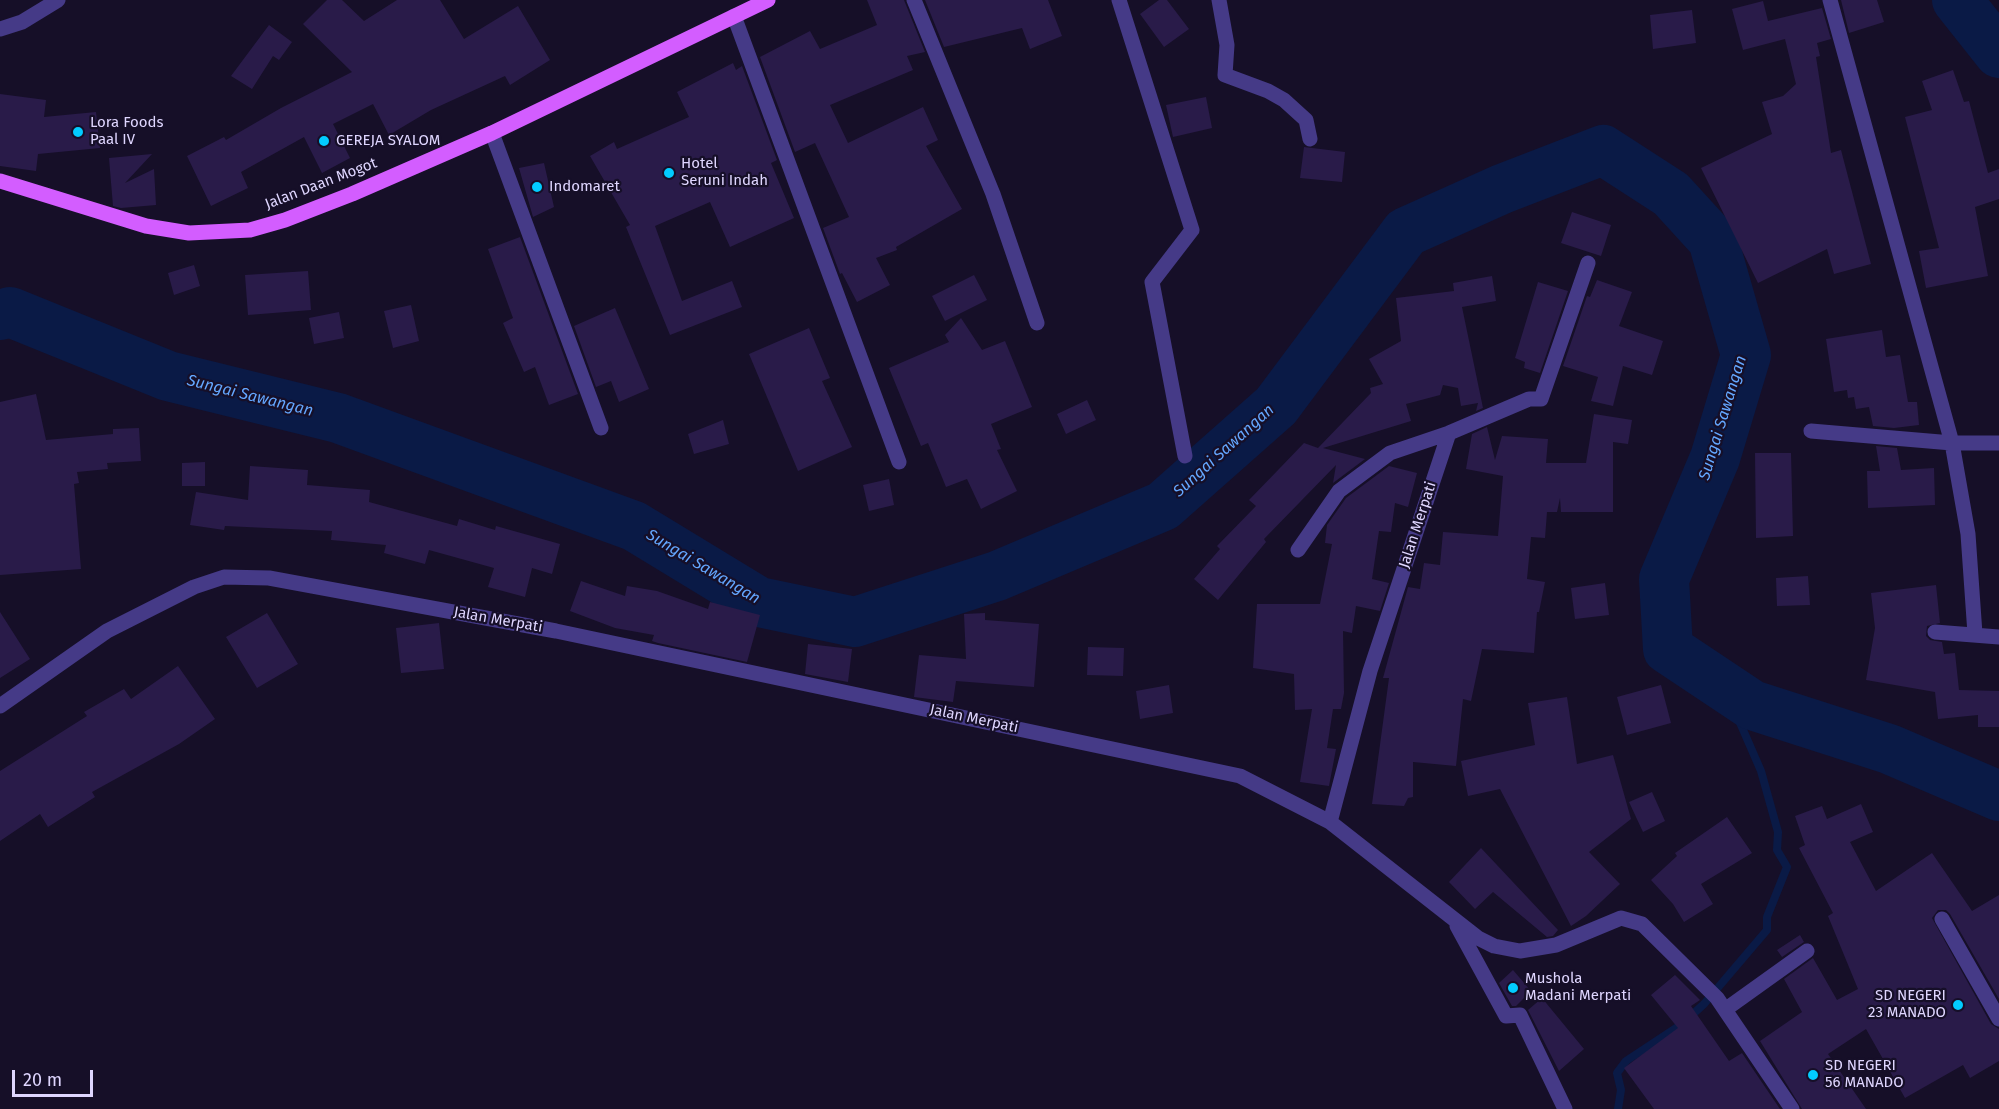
<!DOCTYPE html>
<html>
<head>
<meta charset="utf-8">
<style>
	body { margin:0 }
	#map { position:relative; width:1999px; height:1109px; overflow:hidden; background:#160f28; font-family:"Fira Sans",sans-serif }
	canvas { display:block }
	.scale { position:absolute; left:12px; top:1070px; width:81px; height:27px; box-sizing:border-box; border:3px solid #dfd6ff; border-top:0; padding-left:8px; font-size:18px; line-height:21px; white-space:nowrap; color:#dfd6ff; -webkit-text-stroke:4px #160f28; paint-order:stroke }
</style>
</head>
<body>
<div id="map">
<canvas width="1999" height="1109"></canvas>
<div class="scale">20 m</div>
</div>
<script>
const g = document.querySelector('canvas').getContext('2d');
g.lineJoin = 'round';
function toPath(rows) {
  const path = new Path2D();
  for (const r of rows) {
    path.moveTo(r[0], r[1]);
    for (let i = 2; i < r.length; i += 2) path.lineTo(r[i], r[i + 1]);
  }
  return path;
}
function trace(path, color, width, dash) {
  g.strokeStyle = color;
  g.lineWidth = width;
  g.lineCap = dash ? 'butt' : 'round';
  g.setLineDash(dash || []);
  g.stroke(path);
}
function paint(path, color) {
  g.fillStyle = color;
  g.fill(path, 'evenodd');
}
function drawText(font, color, halo, rows, align = 'center') {
  g.font = font + ' "Fira Sans",sans-serif';
  g.lineWidth = 4.5;
  g.setLineDash([]);
  g.textBaseline = 'middle';
  g.strokeStyle = halo;
  g.fillStyle = color;
  for (const [text, x, y, turn = 0] of rows) {
    g.save();
    g.translate(x, y);
    g.rotate((+turn || 0) * Math.PI / 180);
    g.textAlign = isNaN(turn) ? turn : align;
    if (halo) g.strokeText(text, 0, 0);
    g.fillText(text, 0, 0);
    g.restore();
  }
}
trace(toPath([
	[1618,1109,1621,1090,1617,1073,1626,1061,1682,1024,1704,1004,1767,930,1767,917,1787,867,1777,850,1778,832,1761,771,1724,686]
]), '#0a1a46', 8);
trace(toPath([
	[1957,0,1999,53],
	[0,315,10,312,168,376,338,418,634,526,759,602,855,622,997,576,1163,506,1276,406,1406,232,1502,189,1603,150,1671,194,1713,240,1746,355,1715,458,1664,579,1668,649,1752,705,1889,749,1999,796]
]), '#0a1a46', 50);
paint(toPath([
	[327,0,342,0,364,21,397,0,440,0,464,39,518,6,550,60,510,85,505,76,431,110,389,135,373,104,333,124,350,158,322,173,304,137,241,172,248,188,211,206,187,156,224,137,226,140,281,108,352,72,303,24],
	[867,0,904,0,925,52,907,56,913,70,830,105,848,143,923,107,938,140,926,146,962,209,896,247,897,250,876,258,890,285,857,302,842,273,840,274,823,228,849,217,815,143,795,152,760,57,810,31,820,49,877,25],
	[925,0,1048,0,1062,36,1030,49,1022,28,944,47],
	[1159,0,1167,0,1189,29,1164,47,1140,14],
	[1841,0,1877,0,1884,22,1849,33],
	[1763,1,1768,21,1822,8,1831,39,1817,43,1820,56,1816,57,1831,153,1841,150,1871,264,1834,274,1827,249,1758,283,1701,168,1772,134,1762,102,1783,96,1796,84,1785,39,1743,50,1732,9],
	[1692,10,1696,43,1653,49,1650,15],
	[269,25,292,42,279,60,273,56,252,89,231,76],
	[733,63,736,70,742,66,777,160,771,163,794,218,730,247,710,202,655,226,682,301,732,281,742,307,670,335,626,227,630,225,590,156,614,142,617,149,689,117,677,92],
	[1953,70,1964,102,1969,101,1988,173,1999,169,1999,199,1975,207,1988,276,1926,288,1919,251,1939,248,1905,117,1932,110,1922,81],
	[0,94,46,100,44,117,96,112,100,148,38,154,36,171,0,166],
	[1206,97,1212,128,1173,137,1166,105],
	[1304,147,1345,152,1342,182,1300,178],
	[152,154,125,183,154,169,156,205,121,208,113,206,109,158],
	[544,163,554,207,533,217,519,168],
	[1572,212,1611,225,1601,256,1561,243],
	[520,237,578,394,549,405,535,367,524,372,503,323,513,318,488,249],
	[194,265,200,286,174,295,168,273],
	[308,271,311,310,248,315,245,275],
	[974,275,987,300,945,321,932,296],
	[1492,276,1496,301,1462,307,1483,408,1476,411,1478,403,1461,406,1458,388,1443,385,1440,395,1406,404,1411,421,1323,448,1365,459,1333,483,1336,465,1264,539,1266,542,1218,600,1194,579,1220,549,1217,546,1256,506,1249,500,1279,469,1304,443,1318,448,1371,393,1370,388,1383,384,1369,359,1401,341,1396,298,1454,291,1453,283],
	[1597,280,1632,292,1619,326,1663,341,1652,375,1623,366,1613,406,1591,401,1598,377,1563,366,1587,296,1590,297],
	[1538,282,1568,291,1540,373,1524,368,1525,362,1515,358],
	[411,305,419,341,393,348,384,311],
	[615,308,649,389,619,402,611,381,596,387,574,326],
	[339,312,344,338,314,344,309,318],
	[961,318,982,350,1005,341,1032,407,991,424,1001,449,997,450,1017,491,981,509,967,479,946,487,928,443,921,446,889,368,949,342,945,335],
	[809,328,830,378,822,381,852,447,798,471,749,354],
	[1882,330,1886,357,1900,355,1908,402,1917,402,1919,425,1894,428,1873,426,1869,407,1856,409,1854,397,1848,398,1847,390,1834,392,1826,339],
	[36,394,46,440,113,434,113,429,139,428,141,461,107,463,108,469,77,472,79,483,74,484,81,569,0,575,0,402],
	[1087,400,1096,420,1066,434,1057,414],
	[1594,414,1632,420,1628,444,1613,442,1613,512,1561,512,1560,498,1557,512,1547,512,1545,538,1531,537,1527,579,1545,582,1539,612,1537,612,1534,653,1482,649,1471,701,1463,699,1456,766,1413,762,1413,797,1408,798,1404,806,1372,804,1389,678,1383,678,1408,587,1420,589,1424,563,1440,565,1443,532,1498,536,1503,476,1466,469,1472,434,1487,427,1495,460,1502,436,1548,439,1546,463,1586,463],
	[723,420,729,444,694,454,688,434],
	[1876,446,1897,448,1901,470,1934,468,1935,505,1868,508,1867,471,1880,471],
	[1755,453,1791,453,1793,536,1756,538],
	[205,462,205,486,182,486,182,463],
	[250,466,308,470,307,485,370,490,369,502,457,526,459,519,495,530,496,526,560,544,552,574,532,568,525,597,488,587,494,568,429,550,425,564,384,553,386,545,331,540,332,531,225,526,224,530,190,525,196,492,248,500],
	[1389,466,1417,473,1408,507,1395,503,1391,532,1379,531,1372,579,1389,583,1380,611,1356,606,1352,633,1343,631,1344,693,1341,709,1333,709,1327,748,1336,749,1329,786,1300,782,1312,709,1295,710,1294,674,1253,668,1257,604,1320,604,1332,544,1325,543,1327,525,1346,498],
	[889,479,894,505,869,511,863,485],
	[1808,576,1810,605,1777,606,1776,578],
	[581,581,625,596,627,586,657,591,708,609,710,602,760,615,747,662,658,643,652,641,654,635,615,628,570,611],
	[1605,583,1609,615,1575,619,1571,588],
	[1936,585,1940,623,1927,626,1926,636,1930,640,1942,642,1944,654,1955,653,1959,690,1999,691,1999,727,1978,727,1978,715,1938,719,1935,692,1866,680,1875,628,1871,593],
	[0,612,30,659,0,678],
	[267,613,298,664,257,688,226,637],
	[985,613,985,620,1039,624,1034,687,956,681,953,702,914,697,919,655,966,659,964,614],
	[439,623,444,669,401,673,396,628],
	[808,644,852,649,848,682,805,674],
	[1088,647,1124,648,1123,676,1087,675],
	[178,666,215,719,179,744,92,792,95,797,48,827,40,814,0,841,0,771,87,716,84,712,124,689,131,699],
	[1169,685,1173,713,1140,719,1136,691],
	[1661,685,1671,723,1627,735,1617,697],
	[1567,697,1577,764,1613,755,1631,819,1589,852,1620,884,1586,916,1571,926,1500,789,1468,796,1461,761,1535,745,1528,703],
	[1652,792,1665,821,1643,832,1629,802],
	[1861,804,1873,832,1850,842,1876,891,1932,853,1972,911,1999,895,1999,999,1950,914,1946,910,1938,910,1932,918,1991,1024,1999,1029,1999,1061,1970,1078,1963,1065,1905,1098,1866,1029,1828,1054,1866,1109,1802,1109,1760,1041,1802,1012,1784,979,1813,958,1837,1000,1858,989,1828,916,1833,913,1799,848,1805,845,1795,816,1822,806,1827,819],
	[1727,817,1752,853,1701,884,1713,904,1684,922,1673,904,1651,880,1677,856,1675,853],
	[1481,848,1558,930,1553,936,1547,937,1493,892,1475,909,1449,882],
	[1800,935,1804,942,1782,957,1777,950],
	[1513,970,1531,991,1516,1006,1512,1006,1499,983],
	[1675,975,1700,1000,1691,1006,1729,1061,1742,1053,1780,1109,1654,1109,1624,1068,1678,1028,1651,995],
	[1542,998,1584,1049,1559,1071,1528,1010]
]), '#291b49');
trace(toPath([
	[914,0,993,194,1037,323],
	[1119,0,1192,230,1152,282,1185,456],
	[1219,0,1227,45,1225,75,1268,91,1284,100,1306,120,1310,139],
	[734,16,899,462],
	[0,29,22,22,58,0],
	[492,133,601,428],
	[1811,431,1952,443,1830,0],
	[1298,550,1339,491,1390,453,1449,433],
	[1935,632,1999,637],
	[1975,634,1968,534,1952,443,1999,443],
	[0,706,107,631,194,587,224,577,269,578,556,631,1240,776,1330,822,1478,938,1494,946,1520,951,1556,945,1621,918,1642,924,1717,998,1792,1109],
	[1330,822,1370,671,1449,433,1529,399,1541,399,1588,263],
	[1942,919,1999,1019],
	[1457,926,1506,1016,1520,1015,1565,1109],
	[1726,1009,1807,951]
]), '#453a87', 15);
trace(toPath([
	[0,181,146,226,189,233,250,230,285,220,352,194,492,133,768,0]
]), '#d35dff', 15);
for (const [x, y, r, color] of [
	[78,132,6,"#02ccff"],
	[324,141,6,"#02ccff"],
	[669,173,6,"#02ccff"],
	[537,187,6,"#02ccff"],
	[1513,988,6,"#02ccff"],
	[1958,1005,6,"#02ccff"],
	[1813,1075,6,"#02ccff"]
]) {
  const dot = new Path2D();
  dot.arc(x, y, r, 0, 2 * Math.PI);
  g.fillStyle = color;
  g.fill(dot);
  trace(dot, '#160f28', 2);
}
drawText('15px', '#dfd6ff', '#160f28', [
	["Lora Foods",90,123],
	["Paal IV",90,140],
	["GEREJA SYALOM",336,141],
	["Hotel",681,164],
	["Seruni Indah",681,181],
	["Indomaret",549,187],
	["Mushola",1525,979],
	["Madani Merpati",1525,996],
	["SD NEGERI",1946,996,"right"],
	["23 MANADO",1946,1013,"right"],
	["SD NEGERI",1825,1066],
	["56 MANADO",1825,1083]
], 'left');
drawText('15px', '#dfd6ff', '#160f28', [
	["Jalan Daan Mogot",321,184,-21],
	["Jalan Merpati",1418,525,-72],
	["Jalan Merpati",498,620,10],
	["Jalan Merpati",974,719,12]
]);
drawText('italic 16px', '#64a7ff', '#160f28', [
	["Sungai Sawangan",250,396,14],
	["Sungai Sawangan",1723,418,-73],
	["Sungai Sawangan",1224,451,-42],
	["Sungai Sawangan",703,567,31]
]);
</script>
</body>
</html>
